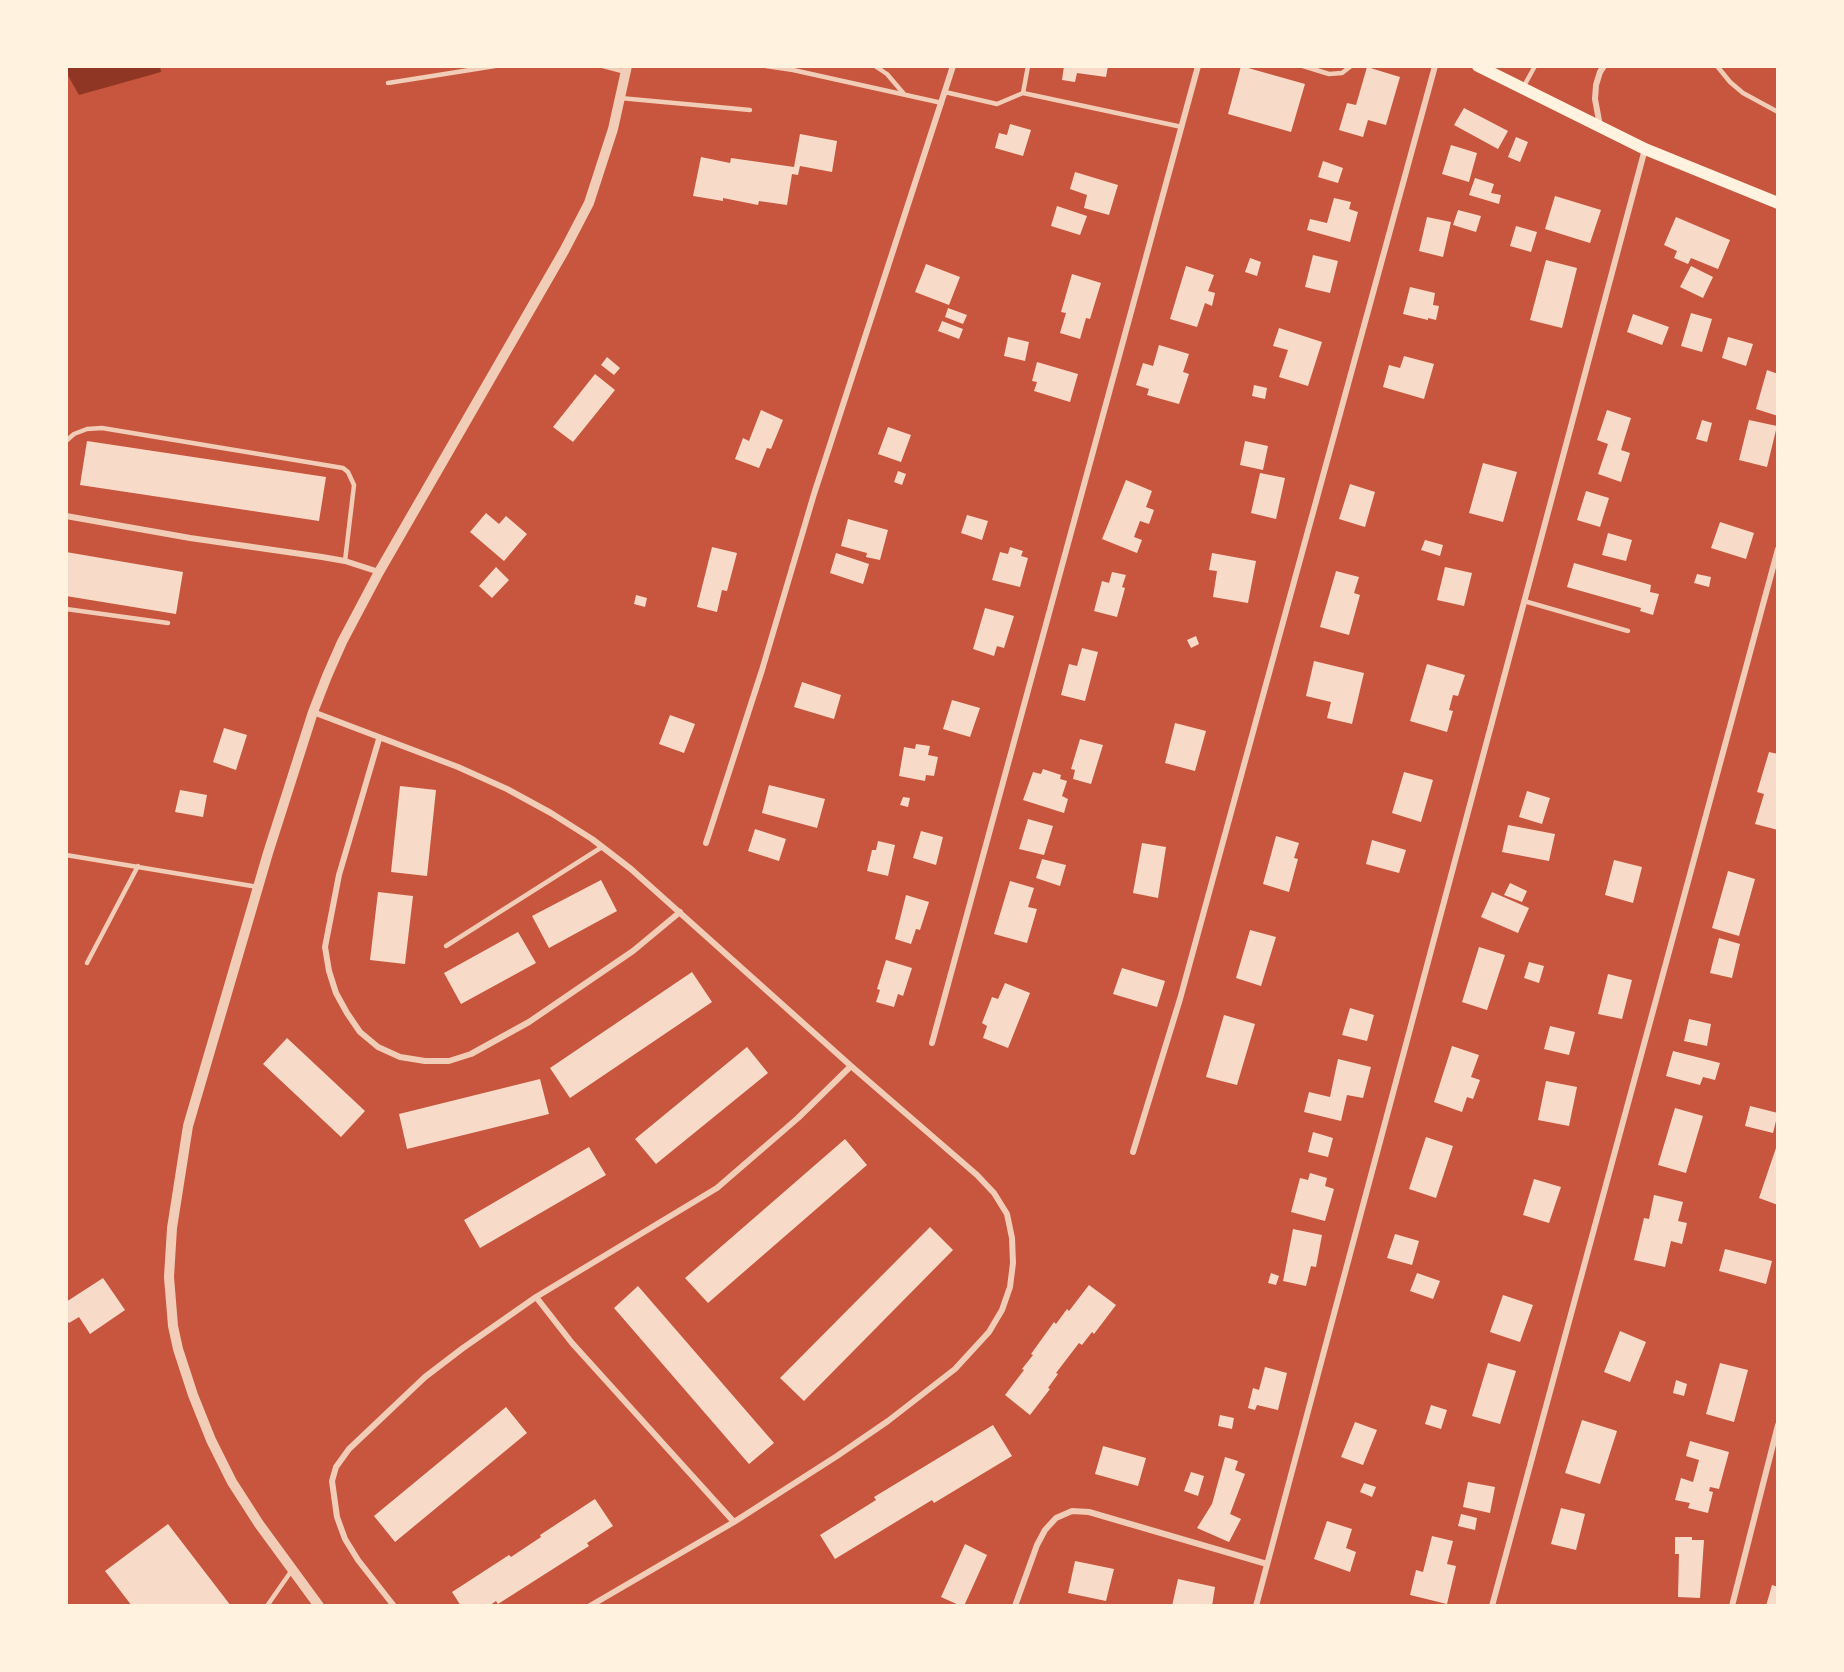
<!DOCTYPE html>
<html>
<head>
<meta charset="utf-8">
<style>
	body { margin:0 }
	#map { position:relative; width:1844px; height:1672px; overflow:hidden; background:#c8553d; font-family:Manrope,sans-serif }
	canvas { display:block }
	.frame { position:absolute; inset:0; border:68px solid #fff3e0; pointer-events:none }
</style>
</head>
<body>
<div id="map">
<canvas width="1844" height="1672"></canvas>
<div class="frame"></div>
</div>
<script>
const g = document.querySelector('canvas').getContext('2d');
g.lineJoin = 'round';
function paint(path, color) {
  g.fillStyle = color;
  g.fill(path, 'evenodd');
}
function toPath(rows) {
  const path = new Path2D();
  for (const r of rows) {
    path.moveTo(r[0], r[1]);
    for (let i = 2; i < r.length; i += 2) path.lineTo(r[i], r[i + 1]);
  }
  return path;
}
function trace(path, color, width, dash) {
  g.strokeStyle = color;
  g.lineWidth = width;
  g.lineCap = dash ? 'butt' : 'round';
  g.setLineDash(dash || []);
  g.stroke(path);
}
paint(toPath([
	[66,66,160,66,161,72,79,95,66,72]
]), '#8f3625');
paint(toPath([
	[1064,66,1108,66,1106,77,1077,73,1075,82,1062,80],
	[1241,66,1305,84,1291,132,1228,114],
	[1367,67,1400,77,1386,125,1368,120,1363,137,1339,130,1347,103,1356,105],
	[1464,108,1508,131,1498,149,1454,125],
	[1010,124,1031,130,1023,156,995,148,999,133,1007,135],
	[800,134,837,141,832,172,800,166,798,175,792,174,787,205,759,201,758,205,723,198,723,201,693,196,701,157,730,163,731,158,794,167],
	[1516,137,1528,142,1520,162,1508,157],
	[1451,145,1477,153,1469,182,1442,174],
	[1323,161,1343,168,1338,183,1318,177],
	[1075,172,1118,185,1109,215,1084,208,1087,195,1070,189],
	[1475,178,1494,184,1491,193,1501,195,1499,204,1469,195],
	[1555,196,1601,210,1590,243,1545,229],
	[1334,198,1351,202,1349,209,1358,212,1350,242,1307,230,1310,219,1327,223],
	[1057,206,1087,216,1080,235,1051,226],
	[1458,210,1481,216,1476,232,1453,225],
	[1427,217,1451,222,1443,257,1419,251],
	[1676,217,1730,240,1718,269,1691,258,1688,264,1674,258,1677,251,1664,245],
	[1516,226,1537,232,1531,252,1510,246],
	[1313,255,1338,261,1330,293,1305,287],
	[1250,258,1261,262,1257,276,1245,272],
	[1546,260,1577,268,1562,328,1530,320],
	[926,264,960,277,949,305,915,292],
	[1186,266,1214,275,1208,291,1215,293,1212,306,1205,303,1197,327,1170,319],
	[1691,266,1713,277,1703,298,1680,287],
	[1072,274,1101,283,1090,319,1086,318,1080,339,1060,333,1066,313,1061,312],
	[1410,287,1435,293,1433,305,1439,306,1436,320,1428,318,1428,320,1403,314],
	[948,308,967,315,963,324,945,317],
	[1691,313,1712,319,1702,352,1681,346],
	[1633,314,1669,327,1662,345,1627,332],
	[942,321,963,329,959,339,938,331],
	[1279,328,1322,342,1308,386,1279,377,1288,350,1273,346],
	[1008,337,1029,342,1025,361,1004,356],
	[1728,337,1753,344,1746,366,1722,358],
	[1159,345,1189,354,1183,372,1189,374,1179,404,1147,395,1149,389,1136,385,1143,363,1153,366],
	[1404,356,1434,364,1424,399,1383,387,1389,365,1400,368],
	[607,357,620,368,614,375,601,365],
	[1037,362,1078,374,1070,402,1034,391,1037,382,1032,381],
	[1767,370,1778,374,1778,416,1756,409],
	[595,374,615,390,573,442,553,427],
	[1254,385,1267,388,1265,399,1252,396],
	[761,410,783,420,771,449,767,448,759,468,735,459,743,438,749,441],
	[1607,410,1631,418,1621,450,1630,453,1621,482,1598,474,1608,444,1597,440],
	[1702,420,1712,423,1707,442,1696,439],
	[1749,420,1777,426,1767,467,1739,460],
	[888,427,911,435,901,462,878,454],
	[87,441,326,477,319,521,80,485],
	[1245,441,1268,446,1263,470,1240,465],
	[1483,463,1517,472,1503,522,1469,513],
	[898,471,906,474,902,485,894,482],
	[1260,473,1285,478,1276,519,1251,513],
	[1126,480,1152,491,1146,507,1154,510,1149,524,1140,521,1134,537,1142,540,1137,553,1102,539],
	[1350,484,1375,492,1365,527,1339,519],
	[1586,491,1609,498,1600,527,1577,520],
	[486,513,499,524,506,516,527,534,504,561,470,532],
	[967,515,988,521,982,540,961,533],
	[848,519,888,530,880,560,866,557,867,553,841,546],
	[1720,522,1754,533,1746,559,1711,548],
	[1608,533,1632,540,1626,561,1602,555],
	[1425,540,1443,545,1440,556,1421,550],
	[712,547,737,553,727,591,722,590,717,612,697,607],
	[1010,547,1023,551,1021,556,1028,558,1020,587,992,580,1000,552,1008,554],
	[66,552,183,572,176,614,66,596],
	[836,553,869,564,863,584,830,573],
	[1212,553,1256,561,1248,603,1213,597,1217,571,1209,570],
	[1574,563,1651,585,1650,592,1659,594,1653,615,1640,611,1641,608,1567,587],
	[496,567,509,580,492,598,479,586],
	[1445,567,1472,573,1464,606,1437,600],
	[1336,571,1359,577,1354,593,1360,595,1349,635,1320,627],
	[1112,572,1126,575,1122,587,1125,588,1117,617,1094,611,1102,581,1109,583],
	[1697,574,1711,577,1709,587,1694,583],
	[636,595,647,598,645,607,634,604],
	[985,608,1014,616,1004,648,997,646,994,656,973,649],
	[1196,636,1199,644,1191,648,1187,640],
	[1082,648,1098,652,1085,701,1061,695,1069,664,1077,666],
	[1314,661,1364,673,1352,724,1327,718,1331,702,1306,696],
	[1427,664,1465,675,1458,696,1453,695,1449,710,1453,711,1447,732,1410,721],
	[802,682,841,695,834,719,794,707],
	[952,700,980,708,970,737,943,729],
	[670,715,695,724,684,753,659,744],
	[1175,723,1206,731,1195,771,1165,763],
	[224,728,247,735,236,770,213,762],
	[1080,739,1103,745,1091,784,1073,779,1075,770,1071,769],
	[916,744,930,746,928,755,938,757,934,776,926,775,925,781,899,776,904,747,915,749],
	[1769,752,1778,754,1778,830,1755,824,1764,794,1757,792],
	[1043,769,1061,775,1060,779,1067,781,1062,796,1068,799,1064,813,1023,800,1033,772,1041,774],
	[1404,772,1433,780,1421,822,1392,813],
	[769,785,825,799,817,828,762,813],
	[400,786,436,790,427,876,391,872],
	[180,790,207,795,203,817,175,812],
	[1527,791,1550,798,1542,824,1519,817],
	[903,797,910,798,908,807,900,805],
	[1028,819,1053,826,1044,855,1019,849],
	[1508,825,1555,834,1549,861,1502,852],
	[755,829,786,839,779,861,748,851],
	[921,831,943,837,936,865,913,858],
	[1276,836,1299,843,1294,858,1298,859,1289,892,1263,884],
	[1372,840,1406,850,1399,873,1366,864],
	[878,841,895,845,888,876,867,871,872,850,876,850],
	[1142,843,1166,847,1158,898,1133,893],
	[1042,859,1066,865,1060,886,1036,878],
	[1614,860,1642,867,1633,903,1605,895],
	[1728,871,1755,879,1739,936,1712,928],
	[601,880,617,911,549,948,532,916],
	[1010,881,1034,888,1028,907,1037,909,1027,943,994,934],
	[1510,883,1527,891,1522,902,1504,895],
	[378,892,413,896,405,964,370,960],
	[1492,892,1529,908,1518,933,1481,917],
	[906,895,929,902,920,930,916,929,911,944,895,939],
	[1250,930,1276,937,1261,986,1236,978],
	[518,932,536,963,461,1004,444,973],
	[1719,938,1740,944,1732,978,1710,973],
	[1479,947,1505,955,1487,1010,1462,1002],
	[886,960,912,968,903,996,898,994,894,1007,876,1002,880,990,877,989],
	[1529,962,1544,966,1539,983,1524,978],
	[1122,968,1165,981,1157,1007,1113,994],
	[692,972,712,1002,570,1098,550,1068],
	[1608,974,1632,980,1622,1019,1598,1014],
	[1005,983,1030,993,1008,1048,983,1038,987,1026,982,1023,992,997,998,999],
	[1350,1008,1374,1015,1367,1041,1342,1035],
	[1224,1015,1255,1024,1237,1085,1206,1077],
	[1689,1019,1711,1024,1707,1046,1684,1041],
	[1550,1026,1575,1032,1569,1055,1544,1049],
	[287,1038,365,1111,341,1137,263,1064],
	[1452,1046,1479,1055,1471,1077,1480,1080,1473,1099,1467,1097,1462,1112,1434,1102],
	[747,1047,768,1073,656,1164,635,1139],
	[1673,1051,1720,1063,1715,1080,1703,1077,1700,1085,1666,1076],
	[1338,1059,1371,1067,1363,1098,1347,1095,1341,1121,1304,1112,1309,1092,1330,1097],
	[540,1079,549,1114,407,1149,399,1114],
	[1546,1081,1577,1087,1569,1126,1538,1120],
	[1750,1106,1778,1113,1773,1133,1745,1126],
	[1675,1108,1703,1116,1686,1173,1658,1165],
	[1313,1132,1333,1138,1328,1157,1308,1152],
	[1426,1137,1453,1146,1436,1198,1409,1189],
	[845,1139,867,1165,708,1303,685,1278],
	[1778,1142,1778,1205,1759,1198],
	[589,1147,606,1175,480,1248,464,1220],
	[1310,1173,1327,1178,1325,1186,1334,1189,1325,1221,1291,1212,1300,1178,1308,1180],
	[1534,1179,1561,1187,1549,1223,1523,1215],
	[1654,1195,1683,1202,1678,1221,1687,1223,1682,1244,1671,1241,1665,1267,1634,1260,1644,1218,1649,1219],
	[930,1227,953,1250,804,1401,780,1378],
	[1293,1229,1322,1235,1316,1267,1311,1266,1306,1286,1283,1281],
	[1395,1234,1419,1241,1412,1265,1387,1258],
	[1725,1249,1772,1261,1766,1284,1719,1271],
	[1271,1273,1279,1276,1276,1285,1268,1283],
	[1417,1273,1440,1281,1433,1299,1410,1291],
	[103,1278,125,1310,90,1334,79,1317,69,1323,66,1319,66,1302],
	[1089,1285,1116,1305,1094,1334,1092,1332,1082,1345,1079,1343,1056,1373,1058,1374,1048,1388,1050,1389,1030,1415,1005,1395,1024,1370,1022,1369,1033,1355,1031,1354,1054,1322,1056,1324,1067,1309,1069,1311],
	[638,1286,774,1443,749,1464,614,1308],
	[1503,1295,1533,1305,1520,1342,1490,1332],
	[1620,1331,1646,1342,1630,1382,1604,1372],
	[1488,1363,1516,1371,1500,1424,1472,1416],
	[1720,1363,1748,1370,1734,1422,1706,1414],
	[1265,1367,1287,1373,1278,1410,1257,1405,1255,1410,1248,1408,1253,1388,1259,1390],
	[1676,1380,1687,1384,1684,1396,1673,1393],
	[1431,1405,1447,1410,1441,1429,1425,1424],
	[506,1407,527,1433,395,1542,374,1516],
	[1220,1415,1234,1418,1232,1429,1218,1426],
	[1582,1420,1617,1431,1600,1484,1565,1473],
	[1355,1422,1377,1430,1363,1465,1341,1457],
	[993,1425,1012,1456,934,1503,932,1500,835,1559,820,1535,876,1500,874,1497],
	[1690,1441,1729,1452,1719,1489,1710,1487,1709,1491,1713,1492,1708,1513,1688,1508,1690,1503,1675,1500,1681,1478,1693,1482,1699,1460,1686,1456],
	[1103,1446,1146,1458,1138,1486,1095,1474],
	[1225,1457,1238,1461,1235,1470,1245,1474,1230,1514,1241,1519,1229,1542,1197,1528,1212,1504],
	[1191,1472,1204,1476,1198,1496,1184,1491],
	[1468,1482,1495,1487,1490,1513,1463,1507],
	[1364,1483,1376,1487,1372,1497,1360,1492],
	[595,1499,613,1526,587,1543,589,1546,498,1604,496,1601,489,1606,461,1606,452,1592,509,1555,511,1557,541,1537,540,1535],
	[1561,1508,1585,1514,1576,1550,1551,1544],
	[1461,1514,1477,1518,1475,1530,1458,1526],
	[1327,1521,1352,1529,1346,1548,1356,1552,1350,1572,1314,1559],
	[168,1524,231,1606,132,1606,105,1571],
	[1432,1536,1453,1541,1447,1564,1456,1566,1447,1604,1410,1595,1416,1570,1423,1572],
	[1675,1537,1692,1537,1692,1540,1704,1540,1700,1598,1678,1597,1679,1554,1675,1554],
	[965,1544,987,1555,964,1606,961,1606,941,1597],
	[1075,1561,1114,1569,1106,1601,1068,1593],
	[1178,1579,1215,1587,1212,1606,1172,1606],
	[1772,1585,1778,1587,1778,1606,1766,1606]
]), '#f7dbc8');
trace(toPath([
	[603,66,626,72],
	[766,66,793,70],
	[794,66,793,70,942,103],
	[875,66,887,74,904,94],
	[1303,66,1329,74,1342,73,1351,66],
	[1717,66,1730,82,1743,93,1778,112],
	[388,83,495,66],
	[1524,86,1535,66],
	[945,92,997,104,1023,93,1182,127],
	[1023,93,1028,66],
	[620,98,750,110],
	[66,441,74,434,87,429,102,428,343,468,348,472,354,485,345,561],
	[1524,601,1628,631],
	[66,609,168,623],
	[66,855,258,887],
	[446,946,602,847],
	[87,963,138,866],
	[267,1606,292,1570]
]), '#f1ccb7', 4.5);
trace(toPath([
	[1600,126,1595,99,1596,85,1600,72,1604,66],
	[66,516,190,538,322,557,345,561,379,572],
	[313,712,458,767,507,789,551,813,592,839,631,869,851,1066,977,1175,994,1193,1007,1214,1012,1238,1013,1263,1010,1287,1002,1310,989,1332,955,1369,888,1421,837,1456,734,1522,590,1606],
	[379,739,339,875,325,947,329,971,336,993,347,1013,360,1032,378,1047,400,1057,425,1061,449,1061,471,1054,529,1022,633,951,680,912],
	[706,843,762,670,814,494,953,66],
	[932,1043,1198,66],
	[1133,1152,1180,999,1435,66],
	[536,1297,572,1343,734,1522],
	[394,1606,358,1560,345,1539,337,1517,332,1481,336,1467,349,1449,425,1377,463,1348,536,1297,717,1188,798,1118,851,1066],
	[1015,1606,1037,1545,1045,1530,1056,1518,1072,1511,1089,1512,1267,1564],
	[1256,1606,1645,149],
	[1492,1606,1778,549],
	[1732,1606,1778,1425]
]), '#f1ccb7', 6);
trace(toPath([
	[319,1606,259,1524,232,1482,211,1440,193,1395,178,1349,173,1326,169,1277,172,1228,188,1126,268,853,313,712,327,676,342,642,379,572,564,251,589,203,613,129,627,66]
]), '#f1ccb7', 10);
trace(toPath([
	[1478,66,1645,149,1778,203]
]), '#fff3e0', 12);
</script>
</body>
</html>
